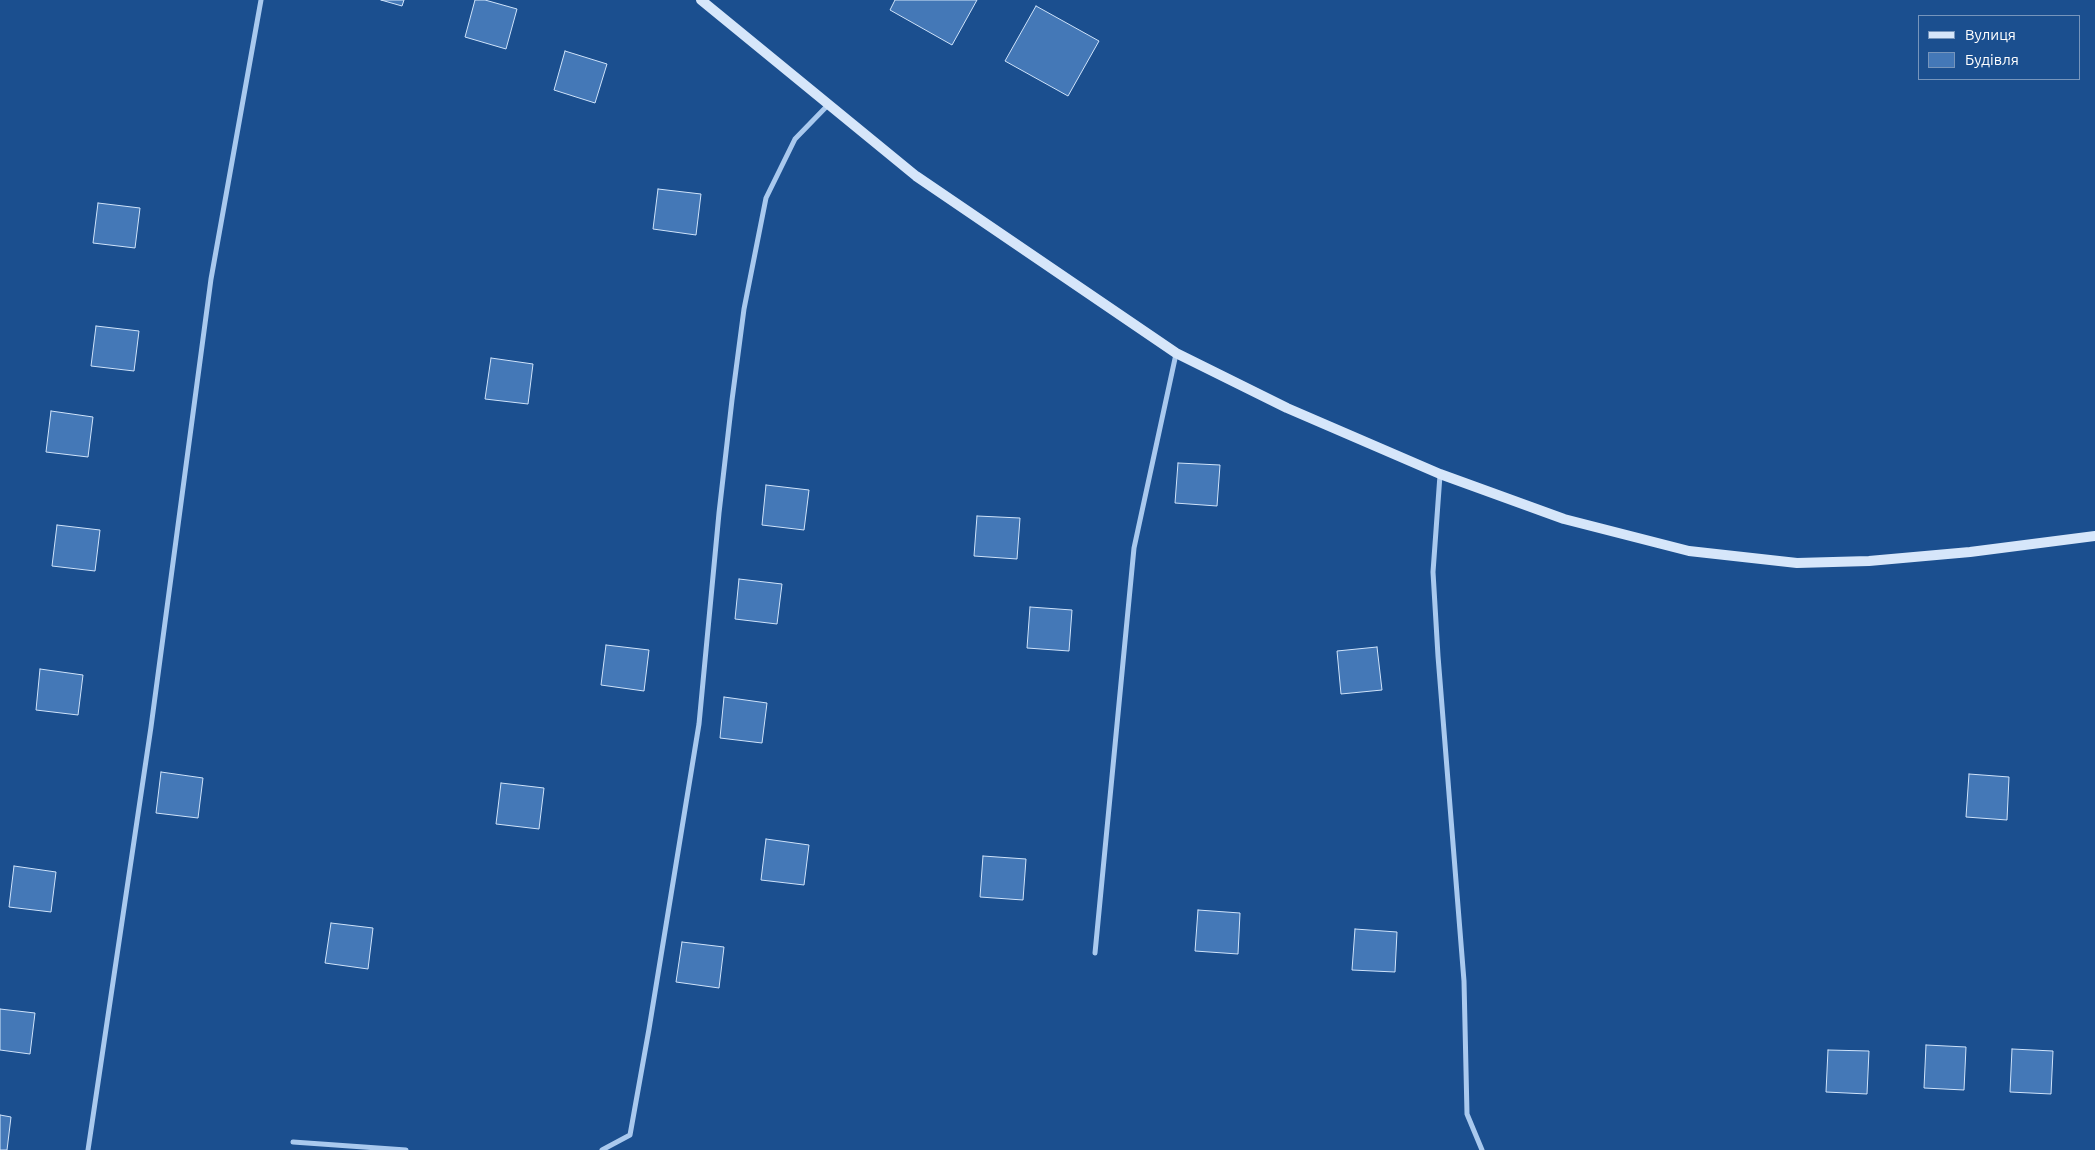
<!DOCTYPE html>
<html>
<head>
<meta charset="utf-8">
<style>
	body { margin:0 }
	#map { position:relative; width:2095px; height:1150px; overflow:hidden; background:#1b4f8f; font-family:Ubuntu,sans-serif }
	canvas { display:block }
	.legend { position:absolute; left:1918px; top:15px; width:162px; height:65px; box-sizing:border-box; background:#1b4f8f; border:1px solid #7695bc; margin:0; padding:6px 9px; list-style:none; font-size:15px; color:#fff }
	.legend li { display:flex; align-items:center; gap:10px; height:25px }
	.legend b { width:25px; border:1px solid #7695bc }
</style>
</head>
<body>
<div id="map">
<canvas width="2095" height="1150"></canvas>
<ul class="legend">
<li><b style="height:6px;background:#d6e6fa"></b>Вулиця</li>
<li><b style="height:14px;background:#4478b7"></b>Будівля</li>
</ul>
</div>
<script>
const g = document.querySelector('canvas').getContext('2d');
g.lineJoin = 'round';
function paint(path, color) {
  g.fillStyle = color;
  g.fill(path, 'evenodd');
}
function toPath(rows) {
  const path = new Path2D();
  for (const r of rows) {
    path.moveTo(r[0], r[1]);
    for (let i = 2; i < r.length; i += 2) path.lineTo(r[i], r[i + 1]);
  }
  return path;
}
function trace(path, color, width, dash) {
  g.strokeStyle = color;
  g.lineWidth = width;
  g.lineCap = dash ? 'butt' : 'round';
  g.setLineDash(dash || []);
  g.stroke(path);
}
const building = toPath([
	[381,0,404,0,402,6,381,0],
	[475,0,485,0,517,9,506,49,465,37,475,0],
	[895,0,977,0,952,45,890,10,895,0],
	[1036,6,1099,41,1068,96,1005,61,1036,6],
	[565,51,607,64,595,103,554,90,565,51],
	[658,189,701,194,696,235,653,229,658,189],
	[98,203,140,208,135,248,93,243,98,203],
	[96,326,139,331,134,371,91,366,96,326],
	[491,358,533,364,528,404,485,399,491,358],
	[51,411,93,417,88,457,46,452,51,411],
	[1178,463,1220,465,1217,506,1175,503,1178,463],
	[766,485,809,490,804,530,762,525,766,485],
	[977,516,1020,518,1017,559,974,556,977,516],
	[57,525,100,530,95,571,52,566,57,525],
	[739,579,782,584,777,624,735,619,739,579],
	[1030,607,1072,610,1069,651,1027,648,1030,607],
	[606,645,649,650,644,691,601,685,606,645],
	[1377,647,1382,690,1341,694,1337,651,1377,647],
	[40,669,83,675,78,715,36,710,40,669],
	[724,697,767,703,762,743,720,738,724,697],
	[161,772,203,778,198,818,156,813,161,772],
	[1969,774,2009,777,2007,820,1966,817,1969,774],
	[501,783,544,788,539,829,496,824,501,783],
	[766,839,809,845,804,885,761,880,766,839],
	[983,856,1026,859,1023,900,980,897,983,856],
	[14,866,56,872,51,912,9,907,14,866],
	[1198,910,1240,913,1238,954,1195,951,1198,910],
	[331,923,373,928,368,969,325,963,331,923],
	[1355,929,1397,932,1395,972,1352,970,1355,929],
	[682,942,724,947,719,988,676,982,682,942],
	[0,1009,35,1013,30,1054,0,1050,0,1009],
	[1926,1045,1966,1047,1964,1090,1924,1088,1926,1045],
	[2012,1049,2053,1051,2051,1094,2010,1092,2012,1049],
	[1828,1050,1869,1051,1867,1094,1826,1092,1828,1050],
	[0,1115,11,1117,7,1150,0,1150,0,1115]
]);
paint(building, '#4478b7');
trace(building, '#cfe3fa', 1);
trace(toPath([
	[1440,475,1433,572,1438,656,1464,981,1467,1114,1482,1150],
	[1095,953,1134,548,1176,354],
	[293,1142,406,1150],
	[88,1150,151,727,211,279,261,0],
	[602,1150,630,1135,649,1029,699,724,719,513,732,400,744,309,766,198,795,139,828,105]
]), '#a9c9ee', 5);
trace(toPath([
	[701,0,916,176,1176,353,1287,408,1440,474,1564,519,1689,551,1797,563,1869,561,1970,552,2095,536]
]), '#d6e6fa', 10);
</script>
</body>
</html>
